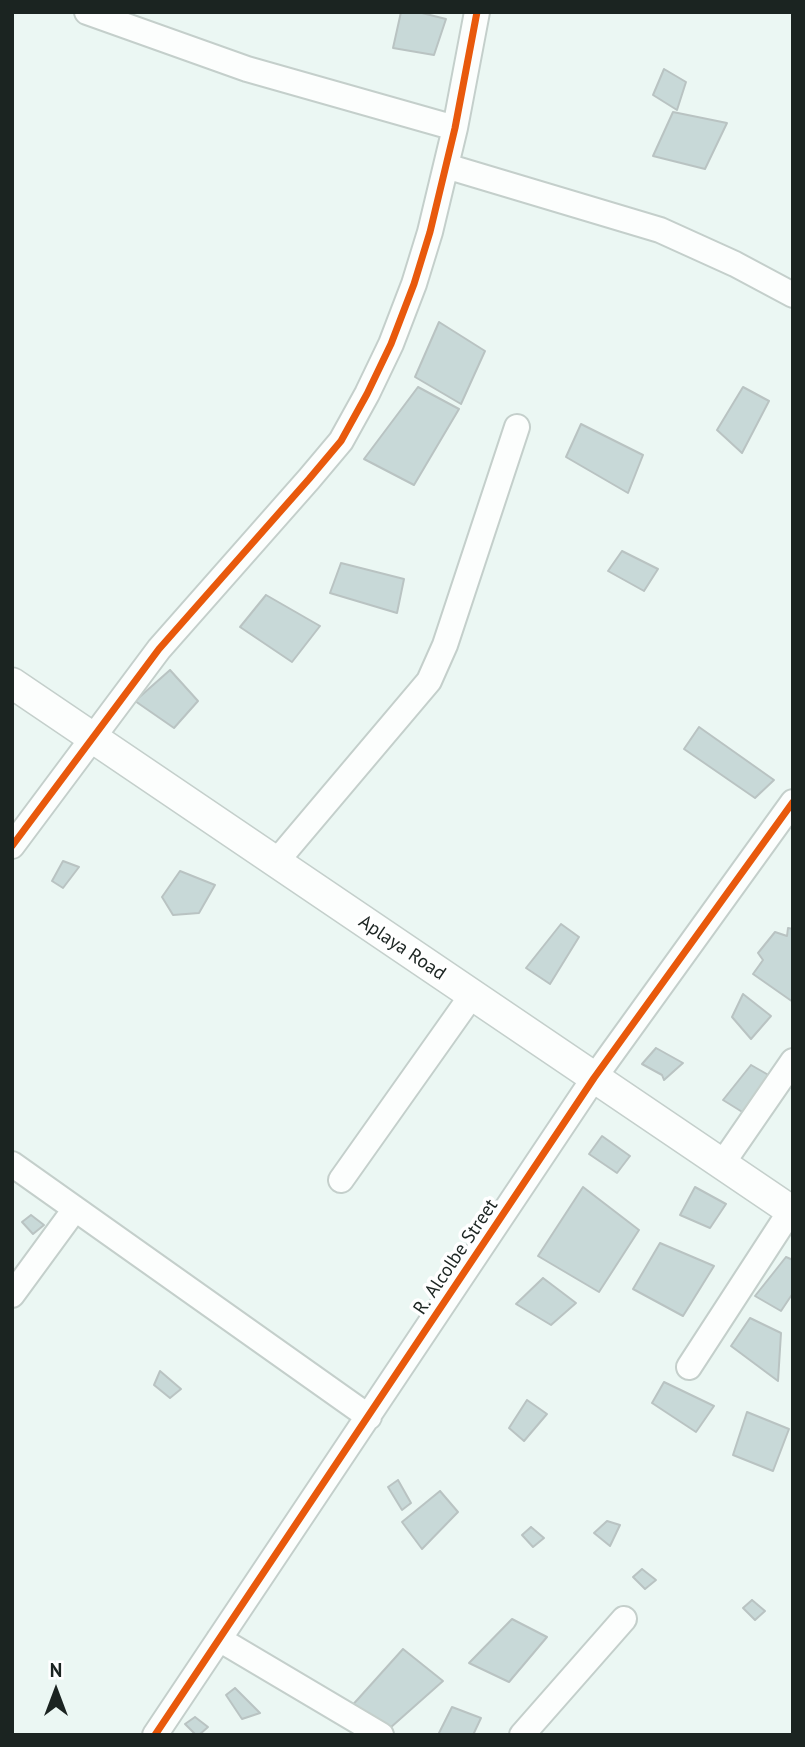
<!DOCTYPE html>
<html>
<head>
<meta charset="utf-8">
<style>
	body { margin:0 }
	#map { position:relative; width:805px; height:1747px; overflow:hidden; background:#ebf7f3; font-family:"PT Sans",sans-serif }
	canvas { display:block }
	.frame { position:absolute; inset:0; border:14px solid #1b2421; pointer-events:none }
	.north { position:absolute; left:21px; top:1656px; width:70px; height:70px; -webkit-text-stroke:5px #fff; paint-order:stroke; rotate:0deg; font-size:19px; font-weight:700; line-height:28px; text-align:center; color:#1b2421 }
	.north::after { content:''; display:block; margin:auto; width:24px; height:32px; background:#1b2421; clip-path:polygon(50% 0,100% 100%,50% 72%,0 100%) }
</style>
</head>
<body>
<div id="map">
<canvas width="805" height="1747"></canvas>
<div class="frame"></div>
<div class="north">N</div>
</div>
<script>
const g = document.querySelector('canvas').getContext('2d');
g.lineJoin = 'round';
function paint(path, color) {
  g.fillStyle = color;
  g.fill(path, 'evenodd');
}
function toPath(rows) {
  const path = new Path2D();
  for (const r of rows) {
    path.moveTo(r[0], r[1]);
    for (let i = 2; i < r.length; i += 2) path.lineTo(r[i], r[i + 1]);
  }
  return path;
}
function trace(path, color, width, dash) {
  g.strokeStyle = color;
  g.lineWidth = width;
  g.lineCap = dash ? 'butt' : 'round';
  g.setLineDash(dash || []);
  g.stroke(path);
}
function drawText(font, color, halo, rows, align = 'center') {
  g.font = font + ' "PT Sans",sans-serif';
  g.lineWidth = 7;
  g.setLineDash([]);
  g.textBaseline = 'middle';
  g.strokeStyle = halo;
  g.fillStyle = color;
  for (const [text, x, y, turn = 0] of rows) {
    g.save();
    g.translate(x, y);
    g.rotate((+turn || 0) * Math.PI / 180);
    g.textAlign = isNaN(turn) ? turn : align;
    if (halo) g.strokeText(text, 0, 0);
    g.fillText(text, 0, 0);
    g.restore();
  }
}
const building = toPath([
	[401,12,418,12,446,19,434,55,393,48,401,12],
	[664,69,686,82,677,110,653,95,664,69],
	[673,112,727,123,705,169,653,156,673,112],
	[439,322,485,351,461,404,415,377,439,322],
	[418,387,459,409,414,485,364,459,418,387],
	[743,387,769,401,742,453,717,430,743,387],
	[581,424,643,455,628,493,566,457,581,424],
	[622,551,658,569,644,591,608,571,622,551],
	[341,563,404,579,397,613,330,593,341,563],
	[266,595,320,626,292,662,240,627,266,595],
	[170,670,198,701,174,728,135,701,170,670],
	[699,727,774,780,755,798,684,749,699,727],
	[63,861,79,867,63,888,52,881,63,861],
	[180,871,215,885,199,913,173,915,162,897,180,871],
	[561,924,579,937,550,984,526,968,561,924],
	[788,928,793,929,793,1002,753,974,763,960,758,953,775,932,787,936,788,928],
	[743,994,771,1016,751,1039,732,1017,743,994],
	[656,1048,683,1063,664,1080,662,1075,642,1064,656,1048],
	[751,1065,779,1081,752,1118,723,1100,751,1065],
	[602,1136,630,1156,617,1173,589,1154,602,1136],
	[583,1187,639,1230,599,1292,538,1256,583,1187],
	[695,1187,726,1204,710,1228,680,1215,695,1187],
	[31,1215,44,1225,33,1234,22,1222,31,1215],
	[660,1243,714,1266,683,1316,633,1289,660,1243],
	[786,1257,793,1260,793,1293,781,1311,755,1296,786,1257],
	[543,1278,576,1303,551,1325,516,1304,543,1278],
	[750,1318,781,1333,778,1381,731,1346,750,1318],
	[160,1371,181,1389,170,1398,154,1385,160,1371],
	[664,1382,714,1406,696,1432,652,1403,664,1382],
	[527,1400,547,1414,524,1441,509,1428,527,1400],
	[747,1412,789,1429,773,1471,733,1455,747,1412],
	[398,1480,411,1503,402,1510,388,1487,398,1480],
	[440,1491,458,1512,422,1549,402,1522,440,1491],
	[607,1521,620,1525,610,1546,594,1533,607,1521],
	[531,1527,544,1538,533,1547,522,1535,531,1527],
	[642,1569,656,1580,645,1589,633,1577,642,1569],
	[752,1600,765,1611,755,1620,743,1608,752,1600],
	[512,1619,547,1637,509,1682,469,1663,512,1619],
	[403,1649,443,1681,390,1728,349,1709,403,1649],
	[235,1688,260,1713,242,1719,226,1695,235,1688],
	[452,1707,481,1718,473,1735,438,1735,452,1707],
	[195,1717,208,1727,199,1735,196,1735,185,1724,195,1717]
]);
paint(building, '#c8d9d8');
trace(building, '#b9c3c2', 2);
const minor = toPath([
	[87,12,247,69,455,128],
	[446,166,660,230,735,264,793,295],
	[12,846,159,649,309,479,341,441,367,394,391,344,414,284,430,232,455,128,477,12],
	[276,862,429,681,445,645,517,427],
	[12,1164,369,1417],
	[722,1164,793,1061],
	[341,1180,472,995],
	[12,1295,75,1209],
	[689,1367,791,1210],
	[219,1639,381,1735],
	[155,1735,594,1078,793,802],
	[522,1735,624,1619]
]);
const tertiary = toPath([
	[12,683,793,1212]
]);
trace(minor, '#c4cfcb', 28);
trace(tertiary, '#c4cfcb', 33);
trace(minor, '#fcfefd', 24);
trace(tertiary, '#fcfefd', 30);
trace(toPath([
	[12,846,159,649,309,479,341,441,367,394,391,344,414,284,430,232,455,128,477,12],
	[155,1735,594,1078,793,802]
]), '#e8590c', 7);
drawText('19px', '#1b2421', '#fff', [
	["Aplaya Road",402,948,34],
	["R. Alcolbe Street",456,1257,-56]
]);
</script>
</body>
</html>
